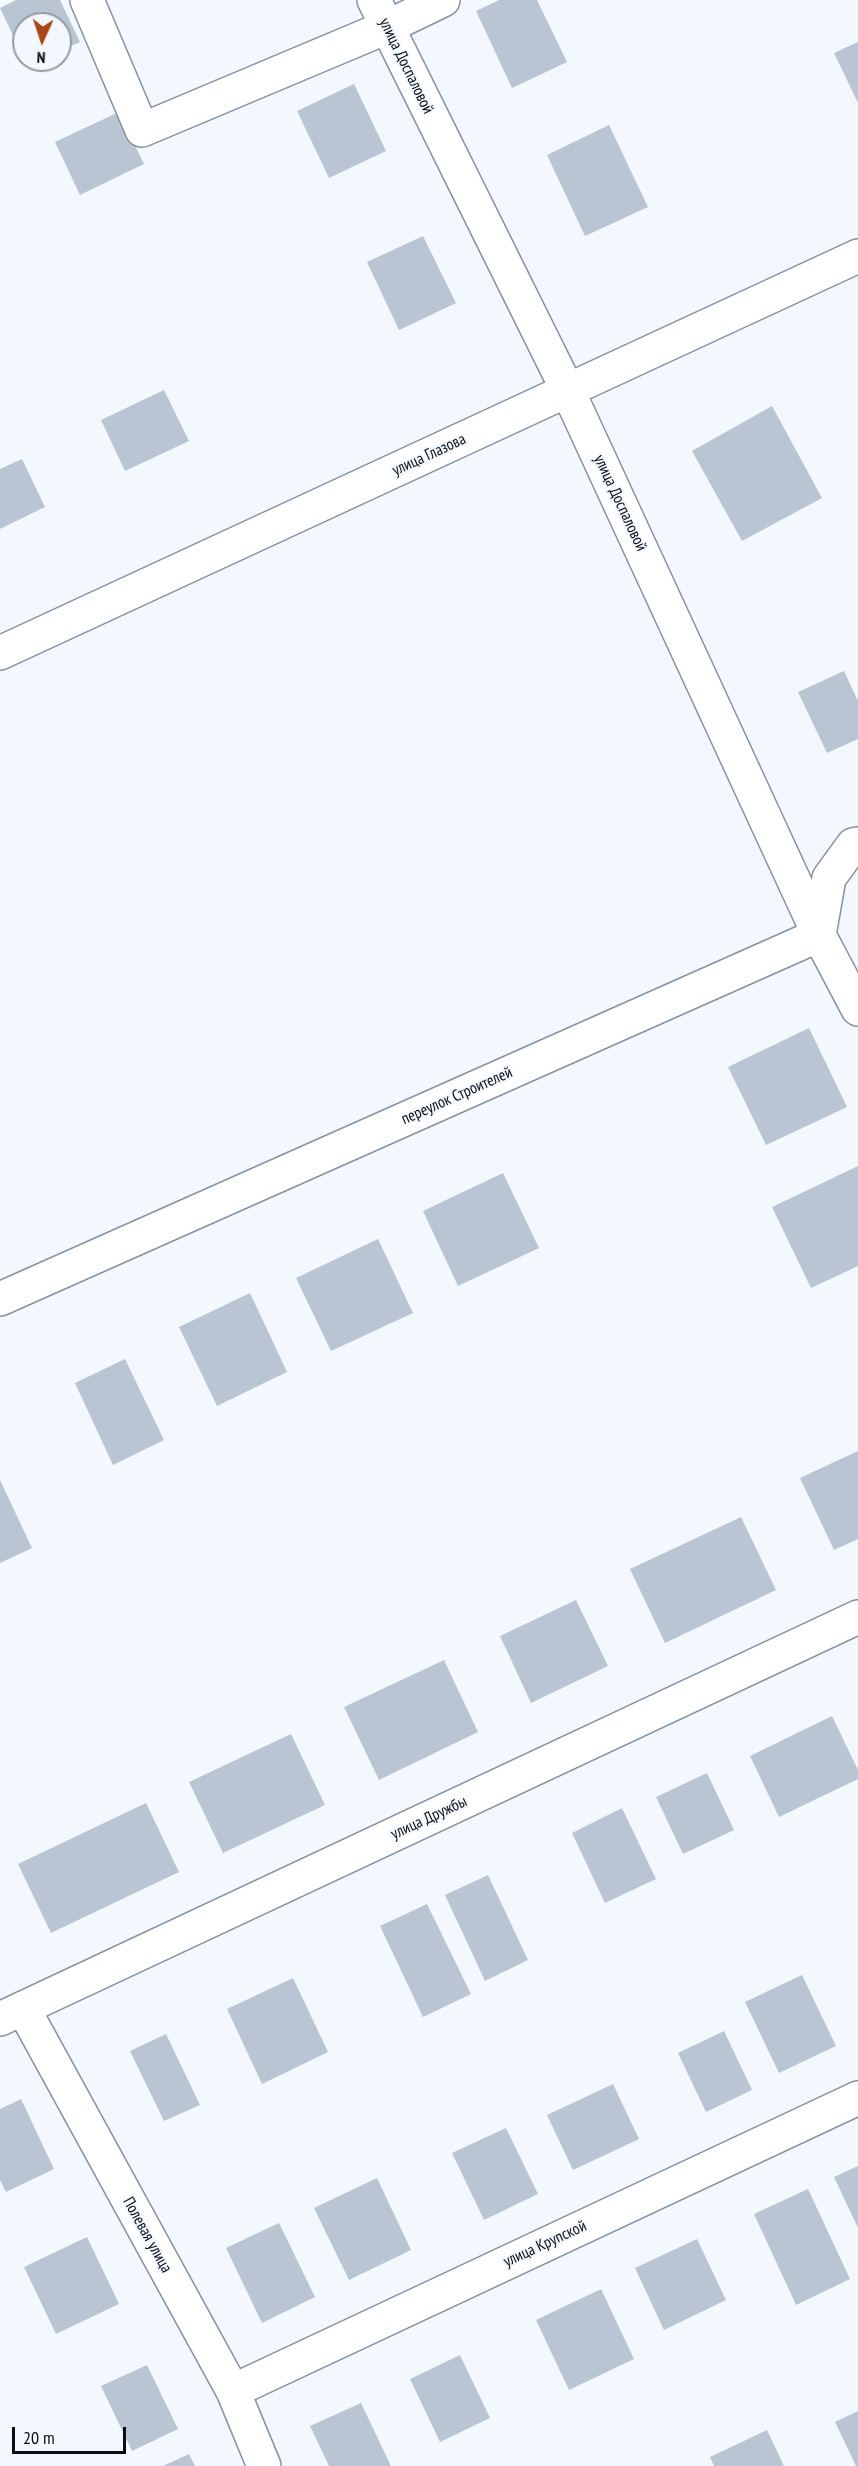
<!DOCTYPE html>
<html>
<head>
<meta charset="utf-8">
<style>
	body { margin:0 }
	#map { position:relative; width:858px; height:2466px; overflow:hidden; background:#f3f8fe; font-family:"PT Sans Narrow",sans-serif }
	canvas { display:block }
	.north { position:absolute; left:12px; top:12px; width:60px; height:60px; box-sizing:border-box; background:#f3f8fe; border:2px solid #969aa0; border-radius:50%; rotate:183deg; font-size:16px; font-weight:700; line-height:24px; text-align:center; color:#0a0e13 }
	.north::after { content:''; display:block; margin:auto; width:21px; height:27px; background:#aa4617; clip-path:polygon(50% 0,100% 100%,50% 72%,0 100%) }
	.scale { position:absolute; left:12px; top:2427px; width:114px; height:27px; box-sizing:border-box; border:3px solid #0a0e13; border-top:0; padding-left:8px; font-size:18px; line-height:21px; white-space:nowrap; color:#0a0e13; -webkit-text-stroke:4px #f3f8fe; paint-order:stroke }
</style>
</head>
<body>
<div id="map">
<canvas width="858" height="2466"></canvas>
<div class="north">N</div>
<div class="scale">20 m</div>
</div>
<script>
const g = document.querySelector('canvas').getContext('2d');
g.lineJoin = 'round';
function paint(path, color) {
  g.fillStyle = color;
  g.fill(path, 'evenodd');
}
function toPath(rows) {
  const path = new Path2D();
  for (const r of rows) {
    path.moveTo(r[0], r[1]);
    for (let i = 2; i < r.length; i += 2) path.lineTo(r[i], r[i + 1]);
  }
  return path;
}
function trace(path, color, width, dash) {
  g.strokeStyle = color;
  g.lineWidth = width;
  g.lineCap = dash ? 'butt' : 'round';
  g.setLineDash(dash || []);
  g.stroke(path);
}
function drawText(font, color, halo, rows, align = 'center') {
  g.font = font + ' "PT Sans Narrow",sans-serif';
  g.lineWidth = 4.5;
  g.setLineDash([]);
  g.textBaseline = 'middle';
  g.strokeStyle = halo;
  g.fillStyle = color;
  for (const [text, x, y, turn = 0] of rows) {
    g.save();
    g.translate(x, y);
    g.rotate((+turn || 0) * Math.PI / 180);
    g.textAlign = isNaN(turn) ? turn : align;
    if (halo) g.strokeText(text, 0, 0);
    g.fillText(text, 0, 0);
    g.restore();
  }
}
paint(toPath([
	[16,0,60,0,80,42,60,51,60,24,24,24,24,59,0,8],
	[499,0,537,0,567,62,512,88,476,11],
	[858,42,858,103,834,53],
	[354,84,386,151,329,178,297,111],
	[119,112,144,164,80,195,55,142],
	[609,125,648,207,585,236,547,155],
	[423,236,456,303,399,330,367,262],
	[164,390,189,441,125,471,101,420],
	[772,406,822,498,742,541,692,451],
	[22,459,45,507,0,529,0,469],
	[844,671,858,701,858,739,827,753,798,692],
	[809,1028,847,1107,766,1145,728,1067],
	[858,1166,858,1266,811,1288,772,1207],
	[503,1173,539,1248,458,1286,423,1211],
	[378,1239,413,1313,331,1351,296,1278],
	[250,1293,287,1372,217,1406,179,1327],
	[125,1359,164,1440,113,1465,75,1383],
	[858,1451,858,1539,834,1550,800,1478],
	[0,1480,32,1548,0,1563],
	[741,1517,776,1590,665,1643,630,1569],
	[576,1600,608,1666,531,1703,500,1636],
	[444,1660,478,1732,379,1780,344,1707],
	[832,1716,858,1770,858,1779,779,1817,750,1756],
	[291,1734,325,1805,223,1853,189,1782],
	[707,1773,734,1830,683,1854,656,1797],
	[146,1803,179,1872,51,1933,18,1864],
	[622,1808,656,1879,605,1903,572,1833],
	[488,1875,528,1960,485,1981,445,1895],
	[427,1904,471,1994,423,2017,380,1926],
	[802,1975,836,2046,779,2073,745,2002],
	[293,1978,328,2052,262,2084,227,2009],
	[724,2031,752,2090,706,2112,678,2053],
	[166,2034,200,2105,164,2121,130,2051],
	[613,2084,639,2139,573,2170,547,2115],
	[21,2099,54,2169,6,2192,0,2180,0,2109],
	[506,2128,538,2194,484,2220,452,2153],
	[858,2166,858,2228,834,2177],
	[377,2178,411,2250,349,2280,314,2208],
	[808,2189,850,2279,796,2305,754,2214],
	[279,2223,315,2297,262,2323,226,2248],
	[87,2237,119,2304,56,2334,24,2267],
	[697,2239,726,2300,664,2330,635,2268],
	[601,2289,634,2359,569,2390,536,2320],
	[460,2355,490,2418,440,2442,410,2379],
	[147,2365,178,2429,132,2451,101,2386],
	[361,2403,391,2466,329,2466,310,2426],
	[858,2411,858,2466,856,2466,835,2422],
	[767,2430,784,2466,714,2466,710,2457],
	[189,2454,195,2466,163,2466]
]), '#b9c5d3');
const minor = toPath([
	[87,0,142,130,387,27,443,0],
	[374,0,568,391,819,935,858,1009],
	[0,653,858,256],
	[0,1299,819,935,829,878,853,845,858,844],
	[23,2008,233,2391,264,2466],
	[0,2019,858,1617],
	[233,2391,858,2098]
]);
trace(minor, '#86919f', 36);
trace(minor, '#fff', 33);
drawText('16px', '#0a0e13', '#f3f8fe', [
	["улица Доспаловой",406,66,64],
	["улица Глазова",429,455,-25],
	["улица Доспаловой",620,503,65],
	["переулок Строителей",457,1096,-24],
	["улица Дружбы",429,1818,-25],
	["Полевая улица",147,2235,61],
	["улица Крупской",545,2244,-25]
]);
</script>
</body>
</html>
